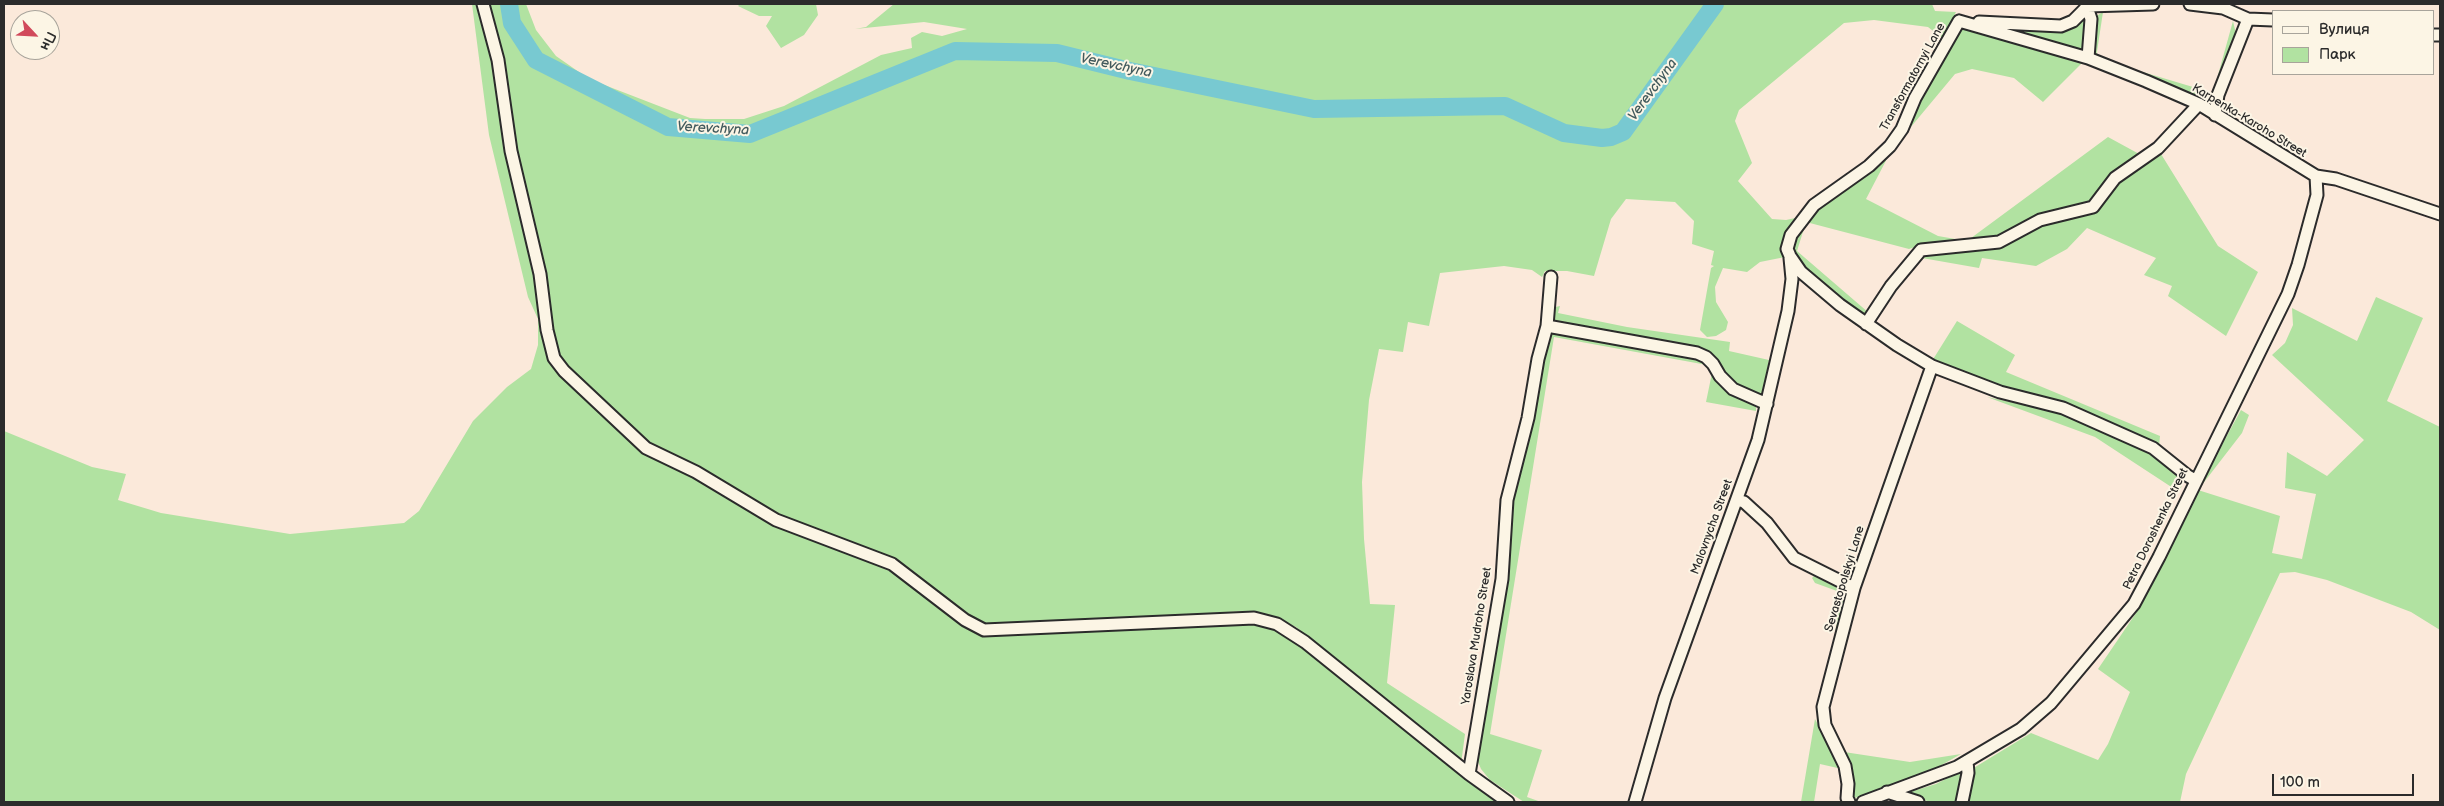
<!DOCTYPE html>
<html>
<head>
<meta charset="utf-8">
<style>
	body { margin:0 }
	#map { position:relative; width:2444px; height:806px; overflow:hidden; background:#fbe9da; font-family:"Balsamiq Sans",sans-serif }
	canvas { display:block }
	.frame { position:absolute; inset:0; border:5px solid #2b2b2b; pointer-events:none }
	.legend { position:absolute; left:2272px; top:10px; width:162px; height:65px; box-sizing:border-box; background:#fcf5e5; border:1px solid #a8a49b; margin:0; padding:6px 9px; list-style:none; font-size:15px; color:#2b2b2b }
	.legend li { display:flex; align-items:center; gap:10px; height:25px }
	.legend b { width:25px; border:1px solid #a8a49b }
	.north { position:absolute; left:10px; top:10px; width:50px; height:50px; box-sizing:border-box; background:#fcf5e5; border:1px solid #a8a49b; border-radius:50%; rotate:115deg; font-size:14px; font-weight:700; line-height:20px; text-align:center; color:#2b2b2b }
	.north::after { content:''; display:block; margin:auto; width:18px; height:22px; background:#d1495b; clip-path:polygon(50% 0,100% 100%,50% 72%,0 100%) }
	.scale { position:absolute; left:2272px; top:774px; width:142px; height:22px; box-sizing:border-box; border:2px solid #2b2b2b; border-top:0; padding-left:6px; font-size:15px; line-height:18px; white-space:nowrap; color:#2b2b2b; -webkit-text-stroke:4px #fcf5e5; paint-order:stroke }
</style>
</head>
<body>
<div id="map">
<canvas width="2444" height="806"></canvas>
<div class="frame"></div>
<ul class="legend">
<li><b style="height:6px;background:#fcf5e5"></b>Вулиця</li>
<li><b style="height:14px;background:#b1e2a1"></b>Парк</li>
</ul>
<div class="north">Пн</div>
<div class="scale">100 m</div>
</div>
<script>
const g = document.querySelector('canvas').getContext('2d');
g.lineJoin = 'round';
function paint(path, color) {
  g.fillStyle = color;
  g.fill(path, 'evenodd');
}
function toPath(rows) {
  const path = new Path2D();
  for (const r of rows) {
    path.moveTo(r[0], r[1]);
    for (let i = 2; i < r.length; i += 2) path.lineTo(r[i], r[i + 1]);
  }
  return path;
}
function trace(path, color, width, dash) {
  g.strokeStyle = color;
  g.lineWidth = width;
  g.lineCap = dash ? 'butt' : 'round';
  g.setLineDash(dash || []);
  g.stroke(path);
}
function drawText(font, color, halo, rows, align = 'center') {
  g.font = font + ' "Balsamiq Sans",sans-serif';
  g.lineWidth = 4;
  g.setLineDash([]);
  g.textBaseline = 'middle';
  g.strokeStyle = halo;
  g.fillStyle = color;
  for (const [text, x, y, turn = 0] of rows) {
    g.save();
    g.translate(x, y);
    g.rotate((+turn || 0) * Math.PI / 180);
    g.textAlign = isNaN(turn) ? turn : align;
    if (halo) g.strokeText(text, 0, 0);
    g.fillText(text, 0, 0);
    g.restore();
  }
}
paint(toPath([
	[472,4,478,4,493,61,506,157,542,309,551,359,638,447,801,534,907,578,984,632,1252,622,1278,628,1503,802,4,802,4,431,92,467,126,474,118,500,161,513,290,534,404,523,419,511,473,421,507,387,531,369,538,345,538,319,528,297,489,135],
	[490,4,526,4,536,30,556,56,589,79,690,118,705,119,744,119,784,106,881,55,912,48,911,38,922,32,942,36,967,29,924,22,855,29,866,27,894,4,1932,4,1935,11,1956,12,1942,38,1928,27,1874,20,1844,23,1739,110,1735,121,1752,163,1738,181,1772,219,1786,220,1800,217,1785,257,1760,262,1747,272,1723,268,1715,287,1716,302,1728,322,1726,330,1716,336,1707,337,1700,330,1711,268,1714,266,1711,265,1714,251,1692,244,1694,221,1675,202,1626,199,1611,219,1594,276,1567,271,1545,271,1542,277,1532,270,1504,266,1440,273,1429,326,1408,322,1403,352,1379,349,1369,400,1362,482,1364,539,1370,604,1395,605,1387,683,1465,734,1461,764,1296,627,1275,618,1247,611,983,625,969,619,890,559,782,520,644,442,557,358,533,213,519,159,502,64,501,48],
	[740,4,816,4,818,15,804,35,781,48,766,26,772,16,759,16,738,6],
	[2087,10,2087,56,1973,23,2059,28],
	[2103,12,2096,58,2213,93,2233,21,2236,34,2229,61,2215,96,2213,110,2192,98,2096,58,2092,55,2093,18],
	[1959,25,2070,58,2082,63,2043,102,2014,78,1972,69,1955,74,1905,134,1920,96],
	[2108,137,2141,155,2092,202,1998,239,1957,244,1927,243,1909,249,1806,222,1797,251,1869,313,1866,317,1858,316,1804,270,1792,251,1792,244,1804,221,1815,208,1891,151,1866,199,1938,236,1967,241],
	[2161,154,2218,246,2258,272,2226,336,2168,296,2172,286,2144,275,2156,258,2087,228,2067,249,2036,266,1982,258,1979,268,1922,258,1924,254,1999,247,2046,221,2091,211,2122,177],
	[2376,297,2423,318,2387,401,2440,427,2440,630,2411,612,2327,580,2295,572,2280,573,2186,774,2180,802,1967,802,1972,769,2031,733,2098,760,2108,744,2130,692,2098,669,2136,613,2197,490,2241,410,2249,415,2242,433,2198,490,2280,516,2272,553,2302,559,2316,494,2285,488,2287,452,2327,476,2364,440,2272,355,2285,343,2293,325,2292,308,2357,341],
	[1560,306,1558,313,1627,327,1730,342,1729,351,1769,360,1762,397,1727,380,1713,356,1558,324,1553,319,1551,308],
	[1957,321,2015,355,2006,372,2160,436,2159,446,1932,361],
	[1556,331,1700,358,1707,365,1554,337,1490,734,1542,750,1527,797,1541,802,1524,802,1490,780,1481,769,1476,757,1511,501,1549,335],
	[1712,373,1720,386,1756,405,1756,411,1706,402],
	[1987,397,2061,413,2149,451,2184,481,2179,492,2095,437],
	[1816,574,1846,589,1848,593,1834,643,1840,595,1837,591,1815,583,1812,578],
	[1815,719,1842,769,1820,764,1814,802,1801,802],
	[1844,752,1910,762,1961,754,1931,771,1852,799,1852,776],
	[1963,770,1960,802,1931,802,1903,794,1936,784]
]), '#b1e2a1');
trace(toPath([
	[509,4,512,23,536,60,668,127,750,134,955,51,1057,53,1130,71,1314,109,1505,106,1564,133,1602,138,1611,137,1623,132,1715,4]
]), '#78c9d1', 18);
const street = toPath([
	[483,4,498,60,511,151,540,274,547,330,554,358,564,371,646,448,696,472,776,520,892,564,965,620,984,630,1254,618,1277,624,1305,642,1469,774,1508,802],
	[2086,4,2091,19,2088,58],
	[2190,4,2223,8,2248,19,2273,20],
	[2088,6,2153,4],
	[1959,21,1915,98,1902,129,1890,146,1869,166,1814,205,1791,235,1787,249,1790,256,1801,272,1840,305,1897,345,1932,366,2000,392,2063,408,2153,448,2188,476,2195,480],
	[1959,21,2088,58,2146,81,2199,104,2316,176,2336,179,2440,214],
	[1979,22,2061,26,2073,21,2088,6],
	[2433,35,2440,35],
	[2215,115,2218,95,2248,19],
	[1866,324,1891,286,1921,250,1999,242,2040,220,2093,207,2115,178,2158,148,2199,104],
	[1547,326,1697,353,1706,357,1713,364,1720,376,1733,389,1767,404],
	[1737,500,1744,502,1767,523,1794,558,1854,588],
	[1469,774,1502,579,1507,500,1528,418,1538,359,1547,326,1551,277],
	[1887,792,1918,802],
	[1635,802,1665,698,1758,440,1788,311,1792,279,1790,258],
	[1849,802,1847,798,1848,784,1845,766,1825,725,1823,707,1854,588,1932,366],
	[1863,802,1957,767,2021,729,2051,703,2134,604,2159,557,2288,294,2298,265,2317,195,2316,176],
	[1962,802,1968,773,1967,761]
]);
trace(street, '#2b2b2b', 15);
trace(street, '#fcf5e5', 11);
drawText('12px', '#2b2b2b', '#fcf5e5', [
	["Transformatornyi Lane",1913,77,-61],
	["Karpenka-Karoho Street",2249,121,31],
	["Malovnycha Street",1712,527,-70],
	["Petra Doroshenka Street",2156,529,-64],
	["Sevastopolskyi Lane",1845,579,-73],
	["Yaroslava Mudroho Street",1477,636,-81]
]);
drawText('italic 14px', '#425a5d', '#fcf5e5', [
	["Verevchyna",1116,66,12],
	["Verevchyna",1653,90,-54],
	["Verevchyna",713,129,3]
]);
</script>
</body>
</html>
